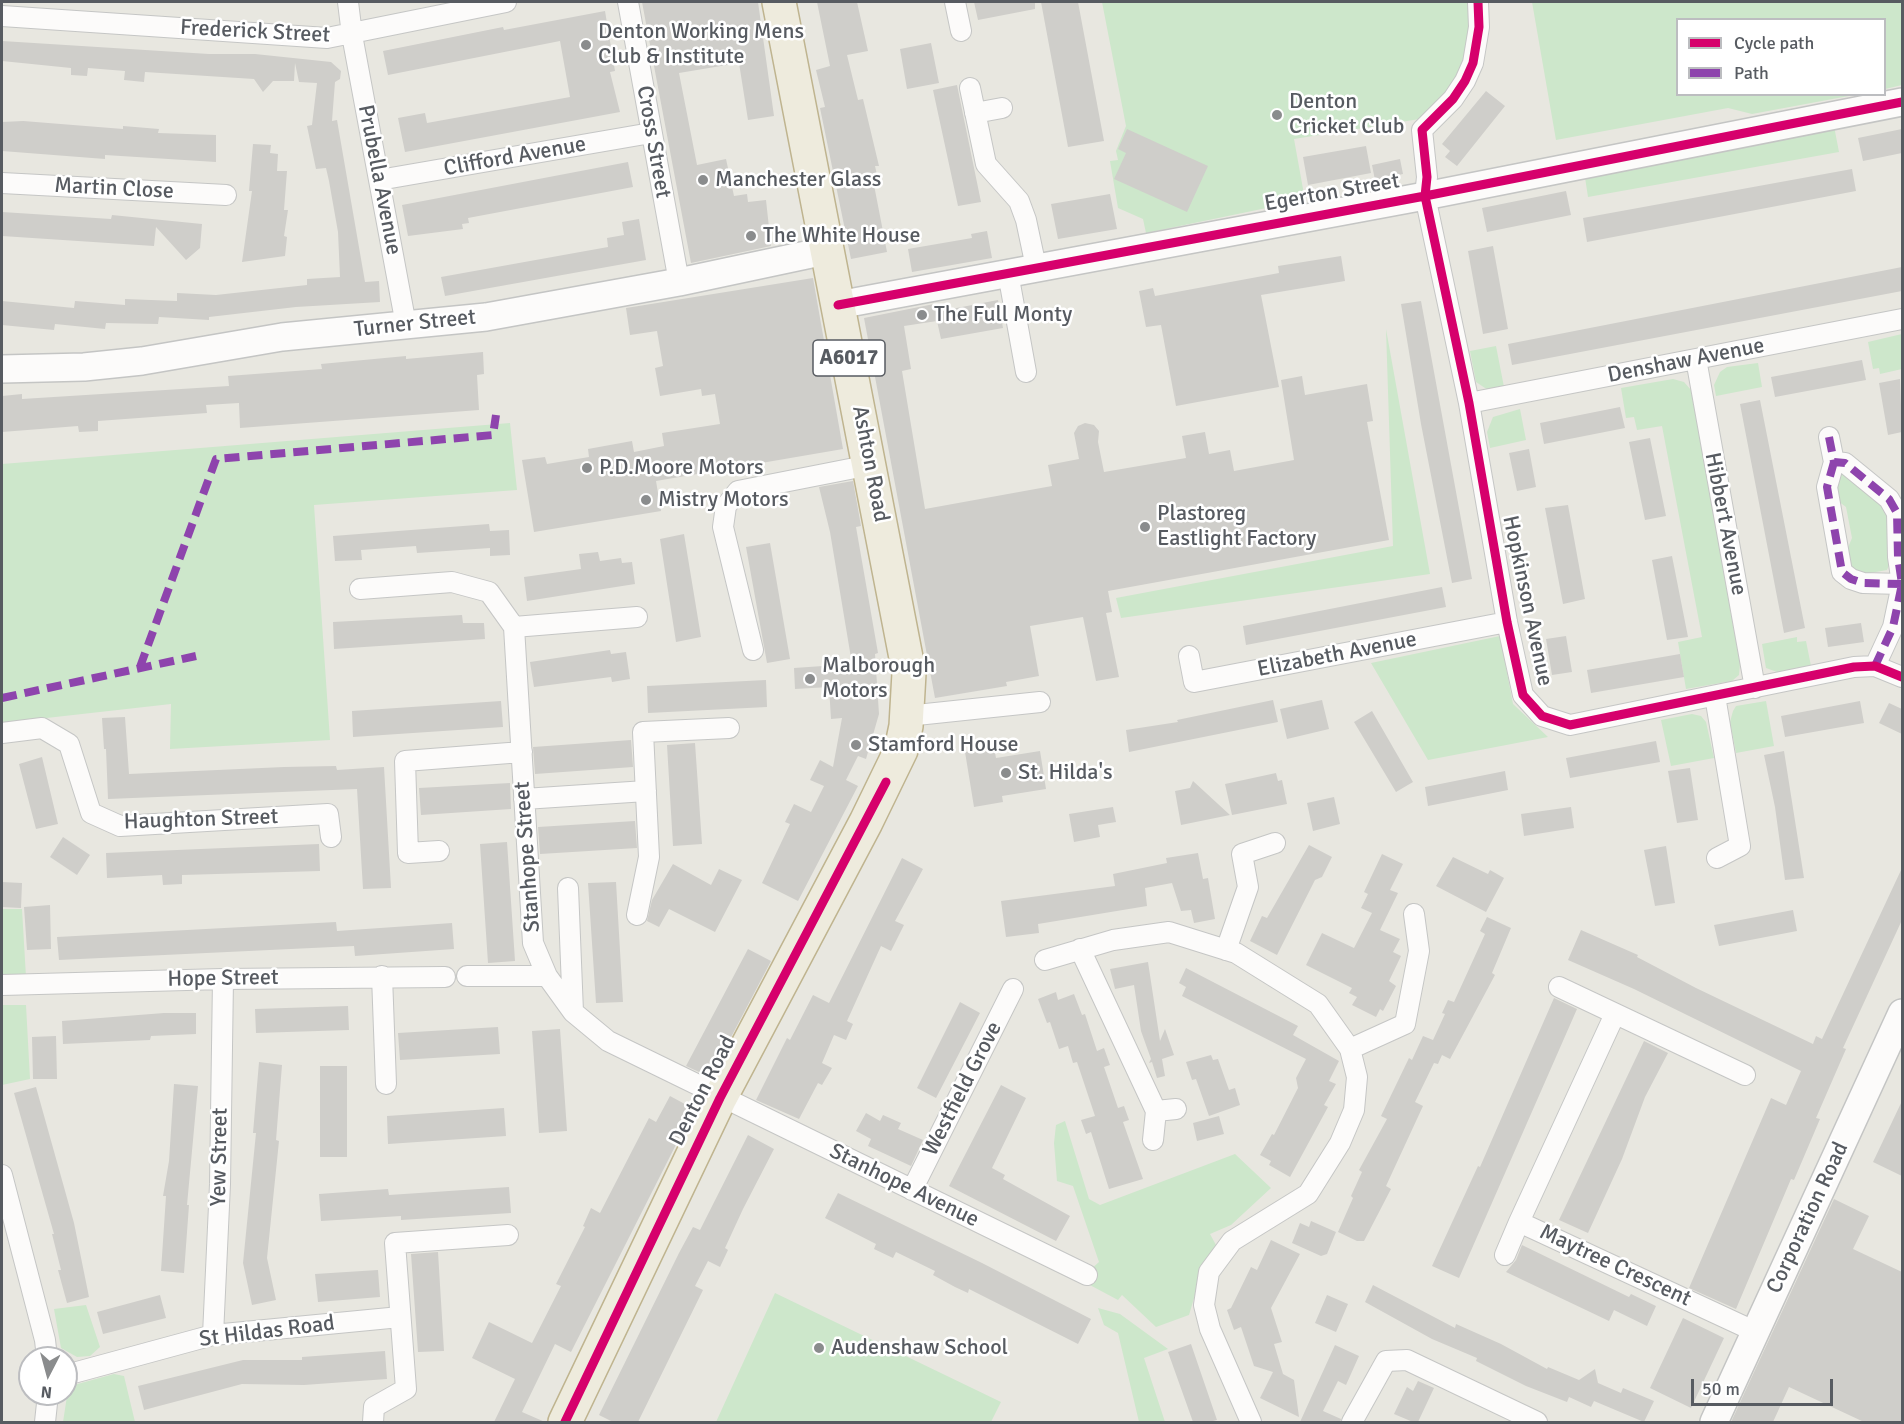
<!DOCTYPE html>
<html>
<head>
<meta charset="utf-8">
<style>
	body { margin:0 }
	#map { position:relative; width:1904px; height:1424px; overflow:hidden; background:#e8e7e0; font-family:Signika,sans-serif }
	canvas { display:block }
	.frame { position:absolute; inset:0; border:3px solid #575b61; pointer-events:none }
	.legend { position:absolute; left:1676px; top:18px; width:210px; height:78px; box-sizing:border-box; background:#fff; border:2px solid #bcbdc0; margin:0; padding:8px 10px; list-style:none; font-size:18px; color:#575b61 }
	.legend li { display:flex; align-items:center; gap:12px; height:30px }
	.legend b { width:30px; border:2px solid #bcbdc0 }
	.north { position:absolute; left:18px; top:1346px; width:60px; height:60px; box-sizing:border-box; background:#fff; border:2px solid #bcbdc0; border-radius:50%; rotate:186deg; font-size:16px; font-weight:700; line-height:24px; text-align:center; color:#575b61 }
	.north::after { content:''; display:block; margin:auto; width:21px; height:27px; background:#8a8c8d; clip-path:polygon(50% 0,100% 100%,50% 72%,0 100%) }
	.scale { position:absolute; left:1691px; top:1379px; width:142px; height:27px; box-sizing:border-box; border:3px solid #575b61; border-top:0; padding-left:8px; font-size:18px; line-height:21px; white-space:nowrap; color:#575b61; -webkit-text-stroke:4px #fff; paint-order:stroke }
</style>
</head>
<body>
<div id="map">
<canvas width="1904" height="1424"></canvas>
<div class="frame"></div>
<ul class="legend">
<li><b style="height:8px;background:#d6006c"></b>Cycle path</li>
<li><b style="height:8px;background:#8e44ad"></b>Path</li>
</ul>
<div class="north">N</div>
<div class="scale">50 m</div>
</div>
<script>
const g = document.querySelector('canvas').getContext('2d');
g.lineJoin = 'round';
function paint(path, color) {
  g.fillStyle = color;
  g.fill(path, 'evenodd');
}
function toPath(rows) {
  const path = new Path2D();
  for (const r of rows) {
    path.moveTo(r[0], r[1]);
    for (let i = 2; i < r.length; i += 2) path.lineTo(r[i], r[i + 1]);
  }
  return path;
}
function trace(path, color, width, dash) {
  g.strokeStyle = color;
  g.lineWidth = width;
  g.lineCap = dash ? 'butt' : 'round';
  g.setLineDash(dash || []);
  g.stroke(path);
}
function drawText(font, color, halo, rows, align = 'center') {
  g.font = font + ' Signika,sans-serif';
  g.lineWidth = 5;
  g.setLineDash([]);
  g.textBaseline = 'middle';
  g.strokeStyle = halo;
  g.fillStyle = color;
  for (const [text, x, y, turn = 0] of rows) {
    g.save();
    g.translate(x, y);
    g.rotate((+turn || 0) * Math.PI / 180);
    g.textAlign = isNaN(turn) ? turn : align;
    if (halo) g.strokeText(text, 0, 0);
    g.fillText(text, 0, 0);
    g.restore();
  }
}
paint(toPath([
	[1102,2,1469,2,1467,59,1465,66,1426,118,1294,139,1305,200,1146,233,1143,219,1118,208,1110,161,1118,160,1116,151,1126,126],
	[1532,2,1902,2,1902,85,1885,89,1884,20,1678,20,1678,94,1854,95,1752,114,1728,108,1556,140],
	[1834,126,1839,152,1588,197,1584,171],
	[1386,329,1430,574,1121,618,1116,598,1393,546],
	[1902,334,1902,369,1880,374,1879,368,1873,369,1868,342],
	[1496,346,1504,387,1488,390,1476,382,1470,351],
	[1758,363,1762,387,1716,396,1714,385,1720,372,1727,367],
	[1673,379,1684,382,1691,390,1740,664,1739,675,1732,681,1686,689,1678,642,1702,637,1662,426,1637,430,1634,417,1626,418,1621,388],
	[1520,409,1526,440,1490,448,1487,432,1493,417],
	[510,423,517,490,314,505,330,740,170,749,171,704,2,723,2,464],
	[1845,470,1880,499,1891,519,1890,563,1887,570,1859,575,1850,569,1844,557,1852,538,1846,507,1838,501,1834,479,1838,472],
	[1500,636,1513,704,1548,737,1428,760,1371,663],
	[1797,637,1797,642,1806,641,1811,666,1777,672,1766,668,1762,644],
	[1766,701,1774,746,1736,753,1730,722,1733,711,1736,706],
	[1692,714,1701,716,1706,722,1714,758,1671,766,1661,720],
	[2,909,22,909,26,977,2,978],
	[2,1005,26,1005,30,1079,2,1085],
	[1065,1121,1089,1199,1100,1205,1235,1154,1271,1188,1231,1225,1210,1234,1216,1245,1203,1268,1189,1315,1156,1327,1122,1295,1118,1300,1088,1284,1089,1271,1099,1262,1073,1186,1057,1181,1054,1143,1056,1125],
	[775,1293,1001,1402,991,1422,716,1422],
	[86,1305,100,1347,90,1356,77,1357,61,1348,54,1309],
	[1098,1308,1120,1314,1168,1349,1144,1358,1165,1422,1139,1422,1118,1333,1104,1325],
	[114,1374,124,1376,135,1422,63,1422,67,1396,74,1385]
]), '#cde7cb');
paint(toPath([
	[642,2,758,2,774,116,748,120,739,63,679,73,697,165,726,159,734,196,747,194,748,202,766,200,771,246,691,263],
	[817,2,857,2,868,51,847,55,858,100,863,99,879,166,875,166,879,184,874,185,887,252,851,259,820,108,825,107,816,70,830,66],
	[974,2,1035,2,1035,9,978,20],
	[1041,2,1078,2,1104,141,1068,147],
	[605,11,615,71,610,72,620,112,405,152,398,118,425,113,427,123,570,97,560,41,388,75,383,51,503,27,504,30],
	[2,41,209,54,255,54,331,62,341,71,340,79,335,82,332,121,337,120,365,282,379,281,380,302,296,307,209,317,209,320,159,317,158,324,106,323,105,329,55,324,54,330,2,325,2,301,74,308,75,301,125,305,125,299,177,301,177,293,216,295,307,285,307,279,340,277,338,232,329,181,326,168,316,169,307,126,312,125,317,83,299,82,295,63,294,81,273,81,263,92,254,79,145,72,144,82,124,80,125,71,88,68,87,76,71,75,71,68,2,61],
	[931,43,939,83,907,89,900,49],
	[957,85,981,202,958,206,933,90],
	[1486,91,1505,106,1457,166,1445,157,1450,151,1442,144],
	[23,121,123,129,123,126,159,129,158,133,216,135,216,162,105,155,105,159,2,151,2,122],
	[1127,129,1208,166,1187,212,1114,179,1126,153,1118,149],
	[1902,129,1902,153,1863,161,1858,138],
	[253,144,271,145,270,153,278,154,277,171,287,171,284,210,288,210,284,236,287,237,285,256,242,262,252,191,249,191],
	[1366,146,1371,173,1308,185,1303,157],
	[1400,159,1403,174,1375,180,1372,165],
	[628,162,633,187,468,218,469,223,462,224,463,229,408,236,402,205],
	[1852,169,1856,191,1587,242,1583,218],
	[1566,191,1571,215,1487,232,1482,208],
	[1110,194,1117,229,1058,239,1051,204],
	[2,212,111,219,112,215,202,224,200,248,186,260,156,227,154,246,2,236],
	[639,219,646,260,445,296,441,277,608,247,607,238,624,235,622,222],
	[987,231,992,258,912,272,908,249,972,238,971,234],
	[1493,246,1508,329,1483,334,1468,251],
	[1341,256,1345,281,1261,295,1279,387,1176,406,1161,325,1146,327,1139,291,1153,288,1155,296,1279,273,1278,266],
	[1902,267,1902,291,1512,365,1508,344],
	[813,278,843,449,656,481,661,511,534,532,522,460,545,457,547,464,589,457,588,449,632,441,634,452,664,446,662,433,720,424,715,394,702,396,701,389,660,396,655,368,663,366,657,331,630,335,626,308],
	[998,300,1003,328,941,339,937,321,904,326,911,369,902,371,925,509,1052,486,1048,465,1079,459,1074,433,1078,426,1085,423,1094,425,1099,431,1098,442,1104,472,1186,458,1182,436,1205,432,1209,454,1230,450,1234,471,1294,460,1281,380,1302,376,1305,395,1367,384,1373,421,1367,422,1389,540,1108,591,1112,612,1106,613,1119,677,1096,681,1083,617,1030,626,1039,676,1006,682,1007,686,935,698,864,318,934,304,936,312],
	[1421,301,1472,579,1452,583,1421,424,1401,304],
	[483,352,484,374,477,375,479,410,240,428,239,403,206,405,207,413,98,421,98,431,79,432,78,426,2,432,2,396,22,394,22,399,229,386,228,376,322,369,321,364,406,356,406,359],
	[1862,360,1866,380,1775,397,1771,377],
	[1900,379,1902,432,1888,435,1879,383],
	[1760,400,1805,628,1784,633,1740,404],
	[1620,407,1625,428,1544,444,1540,423],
	[1650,438,1666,516,1645,520,1629,442],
	[1529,449,1536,487,1517,491,1509,453],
	[853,481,861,526,856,527,878,653,875,654,879,714,866,759,858,756,846,780,858,786,798,901,762,883,790,824,785,822,794,804,811,812,824,786,810,780,820,760,833,767,842,718,831,719,829,687,795,689,794,668,852,664,830,532,819,487],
	[1568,505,1585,599,1563,604,1545,508],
	[489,524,490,531,509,530,510,555,490,556,490,548,417,553,416,546,361,550,362,560,335,561,333,536],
	[684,534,701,637,676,642,660,539],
	[770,543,790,659,767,663,746,547],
	[598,552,600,561,621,558,622,563,632,562,635,584,527,601,524,577,581,569,579,554],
	[1672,556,1688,637,1667,640,1652,560],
	[1442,587,1446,607,1246,645,1243,626],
	[462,615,463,623,484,623,485,639,334,649,333,622],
	[1861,623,1864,642,1828,647,1825,628],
	[1566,636,1572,672,1552,675,1546,639],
	[610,650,611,654,626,652,630,679,612,682,611,677,534,687,530,662],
	[1680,654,1684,677,1591,693,1587,670],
	[766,680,767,707,648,713,647,686],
	[1273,700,1278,722,1129,752,1126,730,1178,722,1177,720],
	[1322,700,1329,729,1287,739,1280,709],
	[501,701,503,727,353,737,352,711],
	[1860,701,1864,723,1785,737,1781,716],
	[1889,703,1902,709,1902,734,1879,723],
	[1372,711,1413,782,1396,792,1354,722],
	[125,717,129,774,284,767,336,766,337,770,384,767,391,888,363,889,357,789,108,799,106,749,104,749,102,718],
	[631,740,633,767,535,774,533,747],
	[1656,741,1660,762,1570,778,1566,758],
	[695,743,702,844,673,846,667,745],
	[994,747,996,758,1040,751,1046,789,1002,796,1003,802,974,807,965,752],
	[1784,751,1804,878,1785,880,1775,807,1764,755],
	[42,757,58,824,36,829,19,764],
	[1690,768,1698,820,1677,823,1668,771],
	[1505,771,1508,790,1428,806,1425,787],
	[1276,773,1278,781,1282,780,1287,804,1232,815,1225,784],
	[1193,781,1230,815,1181,825,1175,791,1190,788],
	[510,783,511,809,421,815,419,788],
	[1334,797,1340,824,1313,831,1307,803],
	[1113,807,1116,822,1098,825,1100,837,1074,842,1069,814],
	[1571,807,1574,828,1524,836,1521,814],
	[635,821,637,848,540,854,538,827],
	[63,837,90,855,77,875,50,857],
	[507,842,515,961,488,963,480,844],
	[319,844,320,871,182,875,182,884,163,885,162,875,107,878,106,853],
	[1309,845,1332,857,1322,877,1315,880,1277,955,1250,941,1262,916,1267,918],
	[1666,846,1675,903,1655,906,1644,850],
	[1198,853,1203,879,1208,878,1215,919,1194,923,1191,910,1181,911,1172,883,1145,888,1147,906,1038,924,1039,933,1006,937,1001,901,1115,886,1113,874,1167,863,1166,858],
	[1382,854,1403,864,1390,890,1398,893,1380,930,1400,939,1393,952,1401,956,1389,981,1396,986,1383,1011,1380,1009,1376,1017,1352,1005,1357,997,1349,993,1352,988,1306,965,1322,933,1354,948,1372,913,1361,908,1368,894,1364,892],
	[1453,857,1488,874,1490,870,1504,878,1486,912,1436,886],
	[902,858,923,869,895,921,904,925,891,951,881,946,847,1021,853,1024,846,1040,834,1035,822,1063,832,1068,822,1085,818,1083,799,1119,756,1100,787,1038,790,1040,813,995,829,1003],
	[673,864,711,885,719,869,742,880,715,932,669,909,659,927,647,921,652,900],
	[1902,868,1902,920,1843,1048,1846,1049,1816,1118,1820,1119,1794,1180,1791,1179,1736,1309,1689,1288,1771,1098,1786,1105,1801,1071,1634,989,1568,960,1581,930,1638,955,1637,957,1696,988,1813,1044,1816,1036,1822,1039],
	[2,882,22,883,21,908,2,907],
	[616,882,623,1002,596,1003,588,883],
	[50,905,51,949,27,950,24,907],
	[1793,910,1797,931,1719,946,1714,925],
	[1487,917,1511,928,1492,973,1495,975,1450,1059,1442,1055,1438,1064,1434,1063,1415,1102,1423,1106,1386,1186,1391,1189,1364,1241,1357,1241,1338,1232,1353,1198,1351,1196,1362,1172,1359,1170,1387,1119,1381,1116,1409,1058,1412,1060,1423,1036,1433,1040,1445,1014,1442,1013,1448,1000,1454,1002,1485,934,1480,931],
	[336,922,337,931,452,923,454,949,355,956,354,946,59,960,57,937],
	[748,949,771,961,710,1077,686,1066],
	[1148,962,1160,1041,1165,1029,1174,1055,1162,1059,1165,1076,1157,1078,1152,1062,1149,1063,1151,1059,1141,1031,1134,985,1115,989,1110,969],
	[1186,968,1298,1026,1293,1035,1339,1061,1329,1081,1336,1084,1324,1105,1328,1107,1290,1177,1269,1165,1271,1161,1260,1155,1272,1134,1274,1135,1298,1088,1296,1078,1306,1059,1182,996,1186,987,1179,983],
	[1056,992,1058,1000,1074,994,1082,1015,1085,1014,1097,1051,1104,1048,1110,1065,1104,1067,1118,1108,1124,1106,1129,1120,1123,1122,1143,1179,1109,1189,1091,1132,1086,1134,1081,1120,1095,1116,1077,1062,1073,1063,1068,1046,1059,1049,1050,1022,1047,1023,1038,999],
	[1554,998,1577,1009,1459,1278,1432,1266,1478,1166,1480,1167],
	[960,1002,980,1013,936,1098,917,1088],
	[348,1006,349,1030,256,1033,255,1009],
	[164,1013,196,1013,196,1034,151,1036,150,1040,63,1044,62,1021],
	[498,1027,500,1054,400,1060,398,1033],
	[560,1029,567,1131,539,1133,532,1031],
	[56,1036,57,1079,33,1079,32,1037],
	[1644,1041,1668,1053,1645,1097,1622,1159,1588,1233,1559,1220],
	[1211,1055,1213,1060,1218,1059,1229,1090,1235,1088,1240,1105,1209,1116,1196,1079,1192,1080,1186,1062],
	[259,1062,282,1065,276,1140,279,1141,267,1258,276,1300,252,1305,243,1263,256,1133,253,1133],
	[320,1066,347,1066,347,1157,320,1157],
	[174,1084,198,1086,187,1205,189,1205,184,1273,161,1271,166,1196,163,1196,169,1161],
	[1001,1085,1026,1098,992,1168,1005,1175,1003,1179,1070,1216,1056,1241,949,1186],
	[36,1087,74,1223,89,1297,67,1303,58,1270,61,1270,52,1234,54,1234,14,1093],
	[670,1096,694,1109,571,1352,555,1344,522,1412,545,1422,494,1422,515,1379,472,1358,489,1322,532,1343,561,1286,556,1284,585,1227,583,1226,591,1208,600,1213,649,1118,656,1122],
	[1902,1101,1902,1176,1873,1162],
	[504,1108,506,1136,388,1144,387,1116],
	[866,1113,880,1121,883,1115,901,1123,898,1129,923,1140,911,1166,868,1146,871,1139,856,1131],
	[1219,1116,1224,1134,1197,1141,1193,1123],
	[748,1135,774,1149,743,1209,725,1248,728,1250,720,1267,708,1261,695,1286,703,1290,638,1422,613,1422,599,1415,679,1253,693,1227,700,1230],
	[509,1187,511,1213,401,1220,401,1216,321,1221,319,1194,388,1189,389,1195],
	[838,1193,982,1263,1091,1319,1078,1344,969,1289,968,1293,955,1287,933,1275,935,1271,896,1252,893,1258,874,1249,876,1244,825,1218],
	[1834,1199,1869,1216,1853,1249,1902,1272,1902,1422,1864,1422,1789,1387,1773,1422,1731,1422],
	[1311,1221,1336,1232,1327,1254,1321,1256,1292,1243,1300,1223,1309,1227],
	[1271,1240,1300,1254,1271,1308,1282,1342,1274,1344,1283,1374,1294,1380,1299,1417,1260,1398,1273,1372,1254,1366,1241,1327,1234,1330,1227,1310,1231,1308,1251,1267,1257,1270],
	[1522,1245,1629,1297,1631,1294,1656,1306,1647,1326,1614,1310,1609,1321,1506,1272,1516,1260],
	[438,1252,444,1351,418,1352,411,1254],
	[378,1270,380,1297,318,1302,315,1274],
	[1373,1285,1455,1328,1456,1324,1501,1344,1547,1369,1548,1367,1579,1380,1595,1369,1598,1383,1621,1393,1623,1388,1654,1401,1644,1422,1594,1401,1591,1407,1569,1397,1567,1402,1526,1386,1476,1361,1477,1358,1432,1339,1365,1302],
	[160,1295,166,1318,103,1334,97,1312],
	[1327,1295,1348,1304,1336,1332,1315,1323],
	[1683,1318,1724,1338,1691,1408,1650,1388],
	[1191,1344,1217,1420,1209,1422,1193,1422,1168,1352],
	[1335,1345,1359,1356,1346,1385,1338,1381,1323,1411,1341,1419,1340,1422,1300,1422],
	[385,1351,387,1379,304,1385,242,1384,144,1410,138,1386,243,1360,302,1360,302,1357],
	[1418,1381,1434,1388,1418,1422,1413,1422,1394,1414,1407,1387,1413,1391]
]), '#cfceca');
const street = toPath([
	[348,2,352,35,406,325],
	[628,2,679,282],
	[955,2,961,31],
	[1478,2,1479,27,1473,63,1465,81,1453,99,1422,130,1427,177,1425,196,1469,403,1507,622,1523,695,1542,716,1570,725,1854,667,1875,666,1902,677],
	[2,16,327,38,506,2],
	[970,88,986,164,1019,201,1026,220,1036,267],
	[975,113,1002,108],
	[379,180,651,133],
	[2,183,226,195],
	[1008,273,1026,372],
	[1696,359,1755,688],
	[1469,403,1902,319],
	[1829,437,1834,462,1845,463,1889,499,1897,513,1898,557,1902,584,1893,627,1875,666],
	[1834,462,1827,487,1842,572,1851,579,1863,583,1902,584],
	[360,589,452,582,489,592,514,627,637,617],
	[514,627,533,943,547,976,573,1012,608,1041,1087,1275],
	[753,650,723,527,726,506,738,491,870,465],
	[1189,656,1194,682,1507,622],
	[1715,696,1740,846,1717,858],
	[907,716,1040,702],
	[2,733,42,728,69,744,91,813,120,826,328,814,331,837],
	[524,799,646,791],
	[439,851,408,853,405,761,522,752],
	[568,888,573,1012],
	[637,915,649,857,643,732,729,728],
	[1080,949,1156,1111,1153,1140],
	[1226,950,1248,887,1242,854,1275,843],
	[1045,960,1113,940,1169,932,1236,953,1318,1004,1350,1049,1357,1077,1354,1110,1340,1143,1308,1194,1232,1241,1209,1272,1204,1305,1210,1329,1251,1422],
	[382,976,386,1084],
	[467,976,547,976],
	[2,985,223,979,445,977],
	[1559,987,1745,1075],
	[1615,1014,1519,1222,1756,1332],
	[1350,1049,1405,1024,1419,951,1414,914],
	[1156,1111,1176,1109],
	[2,1175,45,1340,47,1358],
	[912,1190,1013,989],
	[1505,1255,1519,1222],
	[213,1335,220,1184,223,979],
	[66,1375,213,1335,400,1317],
	[45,1422,48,1394],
	[373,1422,374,1407,406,1389,395,1243,508,1235],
	[1352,1422,1386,1361,1407,1360,1537,1422]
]);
const secondary = toPath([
	[838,305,1425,196,1902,102],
	[2,369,84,367,142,361,282,337,486,317,679,282,825,251],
	[1714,1422,1902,1013]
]);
const highway = toPath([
	[565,1422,720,1098,866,822,901,750,906,726,909,673,779,2]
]);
trace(street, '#c5c6c5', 22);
trace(secondary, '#c4c5c4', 30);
trace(highway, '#bfb48f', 36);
trace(street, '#fcfbfa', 20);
trace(secondary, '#fcfbfa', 27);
trace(highway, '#eeebdd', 33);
trace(toPath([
	[1829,437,1834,462,1845,463,1889,499,1897,513,1898,557,1902,584,1893,627,1875,666],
	[1834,462,1827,487,1842,572,1851,579,1863,583,1902,584],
	[140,667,216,459,493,435,496,415],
	[2,698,196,656]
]), '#8e44ad', 8, [15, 8]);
trace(toPath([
	[1478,2,1479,27,1473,63,1465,81,1453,99,1422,130,1427,177,1425,196,1469,403,1507,622,1523,695,1542,716,1570,725,1854,667,1875,666,1902,677],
	[838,305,1425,196,1902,102],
	[565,1422,720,1098,886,782]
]), '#d6006c', 9);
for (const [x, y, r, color] of [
	[586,45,6,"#8a8c8d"],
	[1277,115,6,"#8a8c8d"],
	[703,180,6,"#8a8c8d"],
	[751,236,6,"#8a8c8d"],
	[922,315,6,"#8a8c8d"],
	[587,468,6,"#8a8c8d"],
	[646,500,6,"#8a8c8d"],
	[1145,527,6,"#8a8c8d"],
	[810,679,6,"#8a8c8d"],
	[856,745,6,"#8a8c8d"],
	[1006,773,6,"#8a8c8d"],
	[819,1348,6,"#8a8c8d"]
]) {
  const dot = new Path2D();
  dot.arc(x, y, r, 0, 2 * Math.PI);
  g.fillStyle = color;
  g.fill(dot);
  trace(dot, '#fff', 2);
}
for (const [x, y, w] of [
	[849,358,72]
]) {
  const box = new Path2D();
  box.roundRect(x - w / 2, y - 18, w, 36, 4.5);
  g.fillStyle = '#fff';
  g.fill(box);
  trace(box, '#575b61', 1.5);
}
drawText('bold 21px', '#575b61', null, [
	["A6017",849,358]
]);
drawText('22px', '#575b61', '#fff', [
	["Frederick Street",255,32,3],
	["Cross Street",653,142,80],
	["Clifford Avenue",515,157,-10],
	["Prubella Avenue",379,180,79],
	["Martin Close",114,189,3],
	["Egerton Street",1332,193,-10],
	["Turner Street",415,324,-6],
	["Denshaw Avenue",1686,361,-11],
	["Ashton Road",870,464,79],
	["Hibbert Avenue",1725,524,79],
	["Hopkinson Avenue",1527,601,78],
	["Elizabeth Avenue",1337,655,-11],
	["Haughton Street",201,820,-2],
	["Stanhope Street",528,857,-94],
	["Hope Street",223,979,-1],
	["Westfield Grove",963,1089,-63],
	["Denton Road",703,1091,-63],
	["Yew Street",220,1157,-89],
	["Stanhope Avenue",904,1186,26],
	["Corporation Road",1808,1218,-65],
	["Maytree Crescent",1615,1266,25],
	["St Hildas Road",267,1332,-7]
]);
drawText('22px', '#575b61', '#fff', [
	["Denton Working Mens",598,32],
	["Club & Institute",598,57],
	["Denton",1289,102],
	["Cricket Club",1289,127],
	["Manchester Glass",715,180],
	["The White House",763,236],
	["The Full Monty",934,315],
	["P.D.Moore Motors",599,468],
	["Mistry Motors",658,500],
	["Plastoreg",1157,514],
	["Eastlight Factory",1157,539],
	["Malborough",822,666],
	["Motors",822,691],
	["Stamford House",868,745],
	["St. Hilda's",1018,773],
	["Audenshaw School",831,1348]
], 'left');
</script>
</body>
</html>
